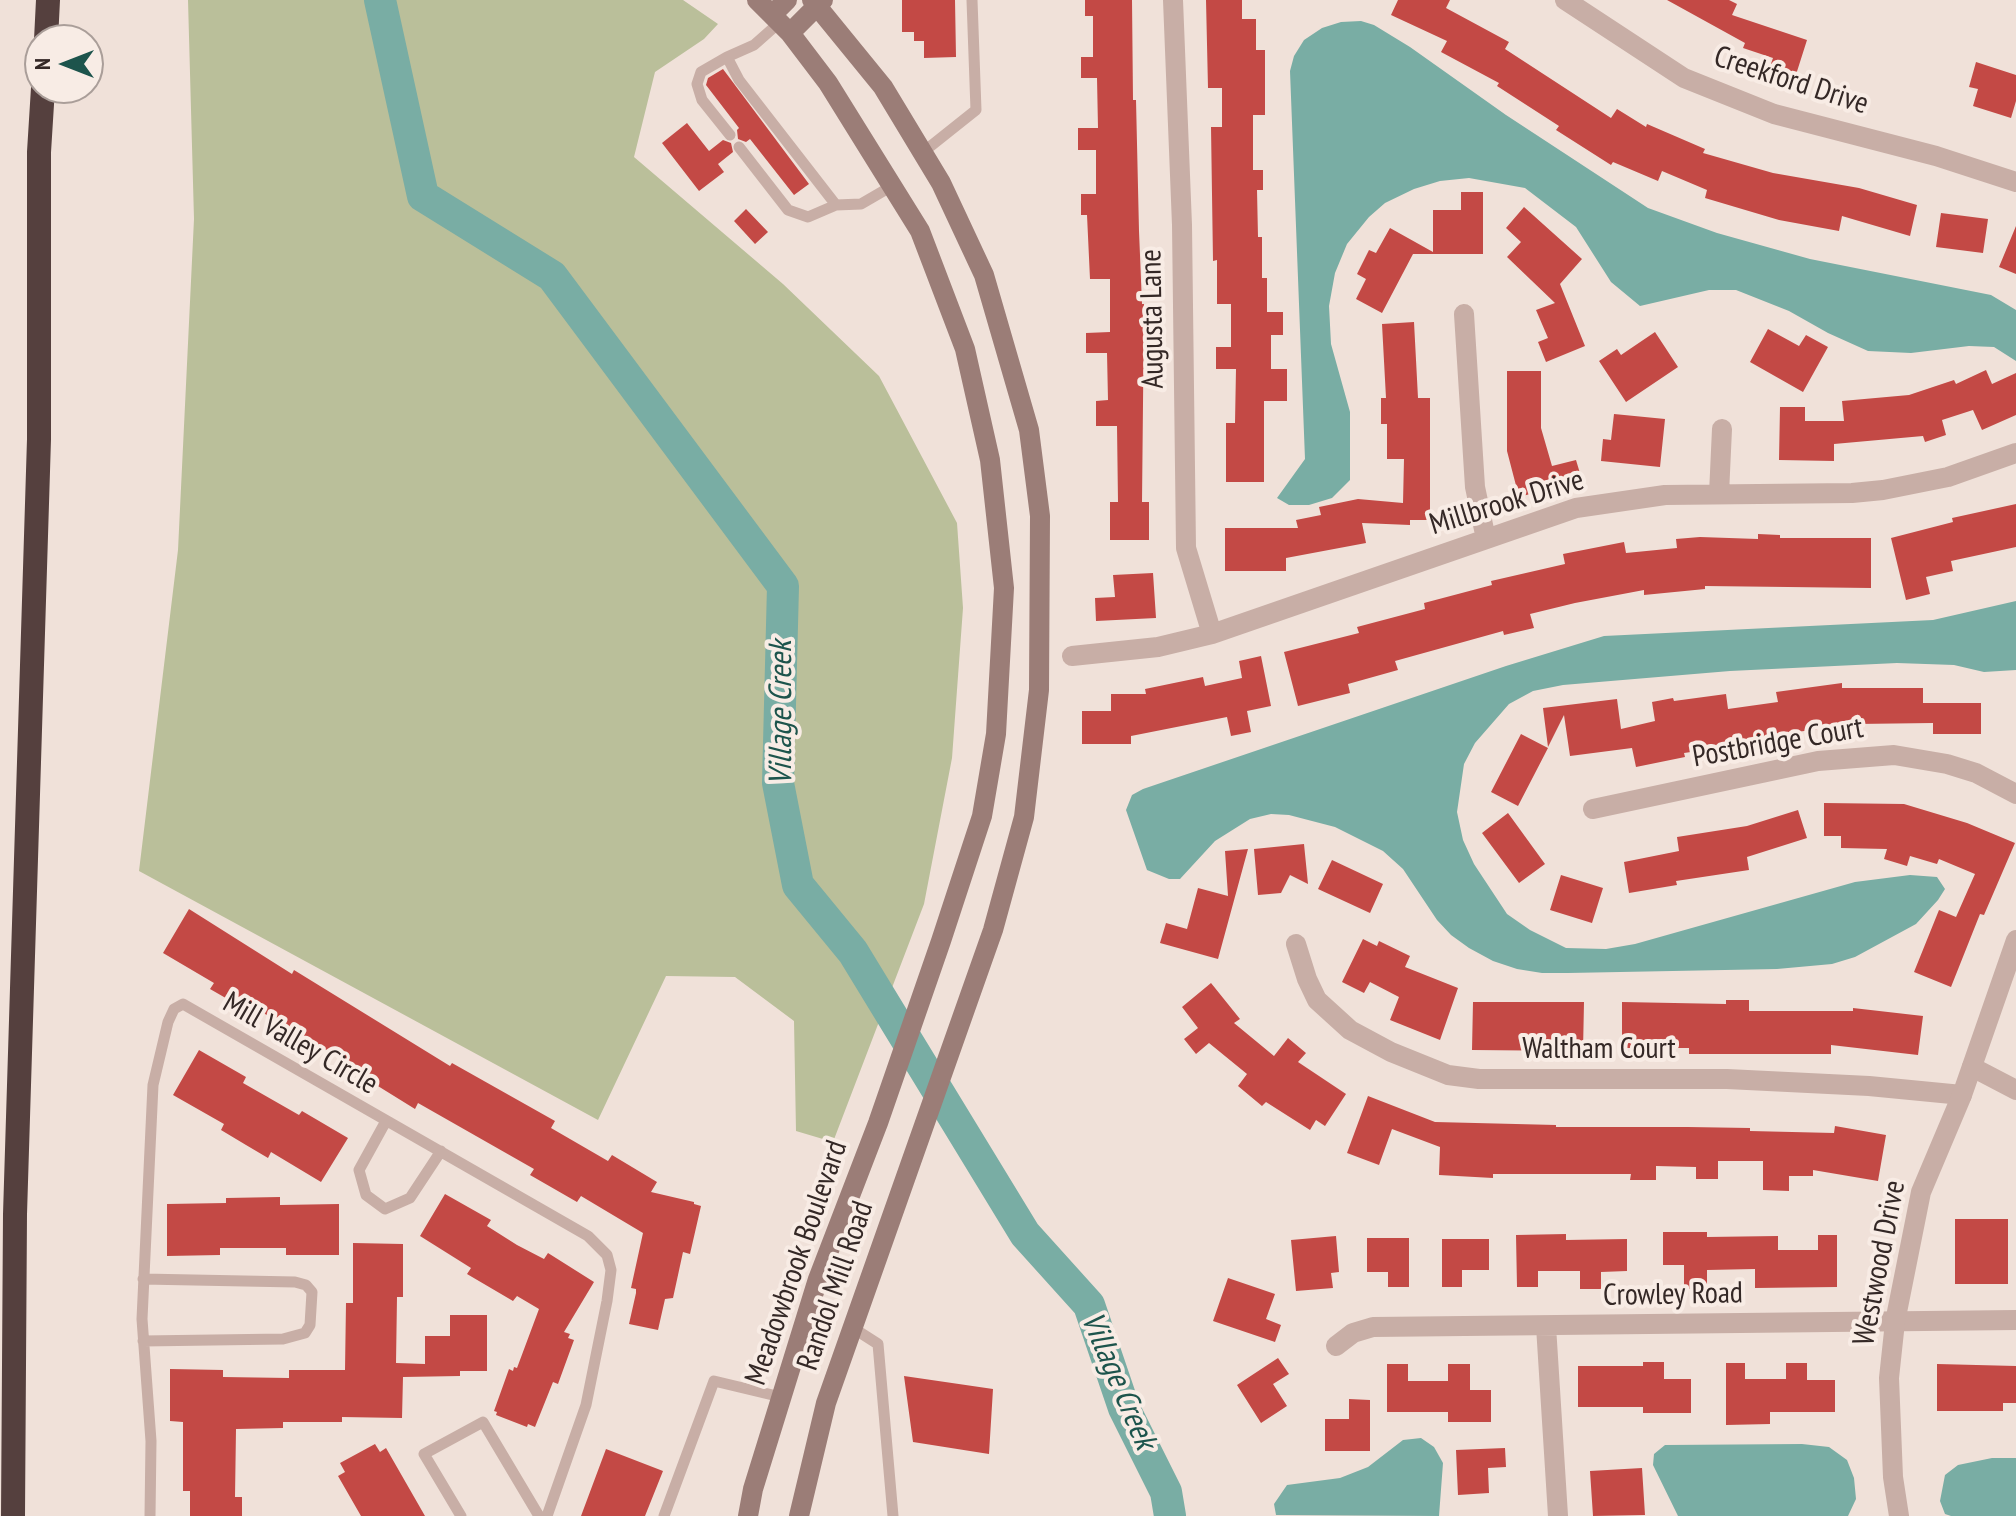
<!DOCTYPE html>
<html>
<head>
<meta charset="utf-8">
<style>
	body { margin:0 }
	#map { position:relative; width:2016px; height:1516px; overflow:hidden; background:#f0e1d9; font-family:"PT Sans Narrow",sans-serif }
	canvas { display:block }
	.north { position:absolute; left:24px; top:24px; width:80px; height:80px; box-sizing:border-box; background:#f8ece5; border:2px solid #aa9e99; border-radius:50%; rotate:270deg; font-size:22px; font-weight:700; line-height:32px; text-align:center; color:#342826 }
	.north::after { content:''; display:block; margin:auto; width:28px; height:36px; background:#1d544c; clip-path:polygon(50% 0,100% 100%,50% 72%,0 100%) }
</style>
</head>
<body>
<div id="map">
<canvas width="2016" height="1516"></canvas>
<div class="north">N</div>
</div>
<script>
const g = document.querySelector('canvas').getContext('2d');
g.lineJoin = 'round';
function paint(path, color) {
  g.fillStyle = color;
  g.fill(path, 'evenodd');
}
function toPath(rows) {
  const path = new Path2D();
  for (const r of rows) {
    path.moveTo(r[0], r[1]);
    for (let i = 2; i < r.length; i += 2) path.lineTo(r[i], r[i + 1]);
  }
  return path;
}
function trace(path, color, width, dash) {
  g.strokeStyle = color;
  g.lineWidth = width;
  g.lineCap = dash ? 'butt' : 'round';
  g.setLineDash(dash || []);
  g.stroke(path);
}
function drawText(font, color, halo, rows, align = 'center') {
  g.font = font + ' "PT Sans Narrow",sans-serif';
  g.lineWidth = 8;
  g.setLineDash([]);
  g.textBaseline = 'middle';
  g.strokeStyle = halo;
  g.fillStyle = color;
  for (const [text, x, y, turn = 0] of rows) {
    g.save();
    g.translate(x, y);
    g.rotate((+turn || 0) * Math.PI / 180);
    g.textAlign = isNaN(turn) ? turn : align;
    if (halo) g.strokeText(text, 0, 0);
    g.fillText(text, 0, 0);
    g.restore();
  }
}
paint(toPath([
	[188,0,683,0,718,24,704,39,655,72,634,157,783,284,879,376,957,523,963,608,952,758,924,904,833,1142,796,1131,794,1021,735,977,666,976,598,1120,139,871,178,550,194,219]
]), '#babf9a');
paint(toPath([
	[1361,21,1374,25,1410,47,1506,115,1648,208,1717,233,1810,259,1991,295,2016,310,2016,361,1994,347,1969,346,1911,353,1868,351,1828,333,1789,311,1736,290,1709,290,1640,306,1611,282,1576,227,1525,188,1469,178,1440,181,1414,189,1385,203,1369,217,1347,244,1335,273,1329,306,1331,344,1350,412,1350,480,1332,498,1309,505,1289,505,1277,498,1305,459,1290,71,1294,56,1304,40,1322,28,1341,22],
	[2016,601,2016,670,1984,672,1954,665,1897,663,1730,671,1563,685,1533,691,1509,704,1475,743,1464,764,1457,812,1463,840,1474,864,1507,914,1530,930,1566,948,1606,949,1635,944,1855,882,1910,875,1937,877,1945,889,1938,900,1916,924,1855,957,1832,964,1777,969,1568,973,1542,973,1517,969,1493,961,1469,948,1451,935,1437,920,1403,869,1383,851,1335,827,1289,815,1271,814,1250,819,1215,841,1180,879,1169,879,1147,870,1126,810,1132,795,1143,789,1506,666,1604,636,1933,620],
	[1421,1438,1434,1447,1443,1463,1439,1516,1276,1515,1274,1504,1287,1485,1340,1478,1368,1467,1403,1440],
	[1802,1444,1829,1447,1847,1460,1854,1478,1856,1499,1848,1516,1678,1516,1653,1465,1654,1454,1665,1445],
	[1992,1458,2016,1458,2016,1516,1951,1516,1945,1514,1940,1501,1945,1475,1958,1465]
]), '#79ada4');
trace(toPath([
	[380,0,423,196,552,276,783,586,778,783,798,885,853,952,1025,1234,1089,1305,1124,1408,1166,1492,1170,1516]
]), '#79ada4', 32);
paint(toPath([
	[902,0,955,0,956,57,924,58,924,41,914,41,914,32,902,32],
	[1085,0,1132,0,1133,100,1136,100,1139,231,1142,304,1144,304,1142,502,1149,502,1149,540,1110,540,1110,502,1118,502,1117,426,1096,426,1096,401,1108,400,1107,353,1086,353,1086,333,1110,332,1110,279,1090,279,1087,215,1081,215,1081,194,1096,194,1096,150,1078,150,1078,128,1098,128,1097,78,1081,78,1081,57,1093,57,1093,16,1085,16],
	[1206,0,1242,0,1242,19,1256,19,1256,50,1265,50,1265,115,1253,115,1253,170,1263,170,1263,190,1257,190,1258,237,1262,237,1262,278,1267,278,1267,312,1283,312,1283,335,1271,335,1271,369,1287,369,1287,401,1264,401,1264,482,1226,482,1226,423,1235,423,1236,369,1216,369,1216,347,1231,347,1231,304,1217,304,1217,260,1213,261,1211,127,1222,127,1222,88,1208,88],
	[1398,0,1450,0,1446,8,1509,42,1505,49,1611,118,1617,109,1646,127,1647,124,1705,149,1703,153,1773,173,1859,188,1917,205,1910,236,1842,216,1839,231,1779,220,1705,198,1707,190,1662,171,1658,181,1613,162,1611,165,1556,130,1559,126,1497,86,1499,83,1441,52,1447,41,1391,15],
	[1667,0,1729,0,1737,4,1732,15,1807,40,1793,84,1767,75,1773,58,1743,48,1745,43],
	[1976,62,2016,75,2016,101,2011,118,1973,106,1978,89,1969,87],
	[723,69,809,184,794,195,750,139,746,142,738,139,737,130,739,128,706,85,708,78],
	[687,123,709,151,723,140,731,143,733,152,718,164,724,172,699,191,662,143],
	[1461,192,1483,192,1483,254,1413,254,1382,313,1356,299,1366,279,1357,274,1369,250,1376,253,1390,228,1433,252,1433,210,1461,210],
	[1524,207,1582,259,1560,284,1585,346,1546,362,1538,342,1548,338,1536,310,1555,303,1507,257,1521,242,1506,228],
	[746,209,768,232,755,244,734,221],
	[1941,213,1988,219,1983,253,1936,247],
	[2016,226,2016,274,1999,267],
	[1414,322,1418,398,1430,398,1430,520,1410,520,1410,525,1362,523,1366,543,1286,558,1286,571,1225,571,1225,528,1298,528,1296,520,1321,515,1319,507,1358,499,1403,503,1404,459,1387,459,1387,424,1381,424,1381,398,1386,398,1382,324],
	[1768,329,1799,346,1806,335,1828,347,1803,392,1750,362],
	[1655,332,1678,367,1626,402,1599,361,1617,349,1621,355],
	[1986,370,1992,384,2016,373,2016,415,1982,430,1973,410,1942,420,1946,435,1925,442,1923,436,1834,444,1834,461,1779,460,1780,407,1805,407,1805,421,1844,421,1842,401,1909,395,1954,380,1956,384],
	[1507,371,1541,371,1541,428,1552,466,1576,460,1582,480,1519,497,1507,451],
	[1614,414,1665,419,1660,467,1601,461,1603,439,1611,440],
	[2016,504,2016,547,1951,561,1953,571,1926,577,1930,594,1906,600,1891,538,1953,522,1952,518],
	[1758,534,1780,535,1780,538,1871,538,1871,588,1705,586,1705,589,1644,595,1644,590,1575,603,1530,614,1534,628,1504,635,1503,631,1395,661,1398,670,1348,684,1350,693,1298,706,1284,652,1359,633,1357,627,1425,609,1424,603,1492,585,1491,581,1565,564,1563,554,1624,542,1626,553,1677,548,1676,539,1700,537,1758,539],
	[1153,573,1156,618,1096,621,1095,598,1115,597,1113,575],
	[1261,656,1271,706,1247,711,1251,732,1231,736,1227,717,1131,736,1131,744,1082,744,1082,711,1111,711,1111,694,1146,694,1145,689,1203,677,1205,686,1242,678,1239,661],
	[1842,683,1842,688,1923,688,1923,703,1981,703,1981,734,1933,734,1933,723,1856,724,1767,736,1768,741,1684,753,1685,757,1636,767,1632,748,1570,756,1564,715,1548,747,1543,708,1617,699,1621,729,1655,721,1652,702,1673,698,1674,701,1726,694,1728,709,1778,702,1776,692],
	[1521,734,1548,748,1518,806,1491,792],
	[1824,803,1904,804,1967,823,2015,843,1984,915,1980,914,1951,987,1914,972,1939,910,1956,917,1975,874,1939,859,1937,864,1910,856,1907,866,1884,859,1887,849,1841,848,1841,836,1824,836],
	[1798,810,1807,838,1747,857,1749,870,1676,881,1677,885,1629,893,1624,862,1679,851,1677,837,1747,826],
	[1508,813,1545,864,1519,883,1482,833],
	[1304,844,1308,884,1290,875,1281,893,1258,895,1254,849],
	[1248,849,1218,959,1160,943,1166,923,1187,929,1198,888,1228,896,1225,851],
	[1332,860,1383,884,1370,913,1318,889],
	[1561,875,1603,888,1592,923,1550,910],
	[189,909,292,974,294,970,450,1066,452,1063,555,1121,551,1128,608,1161,612,1155,657,1182,651,1192,694,1202,694,1204,701,1206,690,1254,683,1252,673,1298,665,1299,658,1330,629,1324,636,1293,636,1289,631,1288,643,1233,581,1196,577,1202,530,1175,534,1169,418,1103,415,1109,344,1065,346,1062,260,1011,257,1016,210,989,214,983,163,953],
	[1363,939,1377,946,1379,941,1410,956,1405,967,1458,988,1440,1040,1390,1020,1399,997,1370,982,1364,993,1342,982],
	[1211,983,1240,1019,1234,1023,1274,1056,1288,1038,1306,1053,1298,1062,1346,1094,1325,1126,1316,1120,1310,1130,1266,1102,1262,1106,1238,1086,1247,1074,1209,1043,1196,1054,1184,1039,1198,1028,1182,1007],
	[1726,1000,1749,1000,1749,1011,1853,1011,1853,1008,1923,1016,1918,1055,1831,1045,1831,1054,1689,1054,1689,1048,1622,1048,1622,1002,1726,1004],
	[1473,1002,1584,1002,1583,1051,1472,1050],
	[199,1050,246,1077,243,1083,299,1115,302,1111,348,1138,321,1182,271,1152,268,1158,246,1145,221,1130,224,1124,173,1095],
	[1368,1096,1435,1122,1556,1125,1556,1127,1688,1127,1750,1128,1750,1131,1834,1133,1835,1126,1886,1135,1878,1181,1813,1170,1813,1176,1789,1176,1789,1191,1763,1190,1763,1161,1718,1161,1718,1179,1696,1179,1696,1167,1656,1166,1656,1180,1630,1180,1631,1174,1493,1174,1493,1178,1439,1175,1440,1147,1392,1129,1379,1165,1347,1153],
	[445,1194,491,1220,487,1226,517,1245,544,1259,548,1253,594,1282,564,1332,570,1334,568,1338,574,1340,558,1384,553,1382,535,1427,528,1424,527,1427,496,1415,497,1412,494,1411,509,1369,513,1371,514,1367,517,1368,539,1309,517,1296,513,1301,467,1274,471,1268,420,1236],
	[280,1197,280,1205,339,1204,339,1255,286,1255,286,1248,220,1248,220,1255,167,1256,167,1204,226,1203,226,1198],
	[1955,1219,2008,1219,2008,1284,1955,1284],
	[1663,1232,1707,1232,1707,1237,1778,1236,1778,1250,1818,1250,1818,1235,1837,1235,1837,1287,1755,1288,1755,1269,1707,1270,1707,1289,1684,1289,1684,1265,1663,1265],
	[1566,1234,1566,1240,1627,1239,1627,1271,1601,1272,1601,1289,1580,1289,1580,1271,1538,1271,1538,1287,1517,1287,1516,1235],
	[1336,1236,1339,1272,1331,1273,1333,1288,1296,1291,1291,1240],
	[1367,1238,1409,1238,1409,1287,1388,1287,1388,1272,1367,1272],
	[1442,1239,1489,1239,1489,1270,1462,1270,1462,1287,1442,1287],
	[353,1243,403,1244,403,1297,397,1297,396,1363,425,1364,425,1336,450,1336,450,1315,487,1315,487,1371,460,1371,460,1376,403,1377,402,1418,342,1417,342,1422,283,1422,283,1428,236,1429,235,1497,242,1497,242,1516,190,1516,190,1491,183,1491,183,1422,170,1421,170,1369,223,1370,223,1377,289,1378,289,1370,345,1370,346,1303,353,1303],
	[1228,1278,1275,1294,1266,1319,1281,1325,1275,1342,1213,1321],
	[1278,1358,1289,1374,1273,1384,1287,1406,1261,1423,1237,1385],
	[1643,1362,1664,1362,1664,1379,1691,1379,1691,1413,1643,1413,1643,1407,1578,1407,1578,1366,1643,1366],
	[1726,1363,1745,1363,1745,1379,1786,1379,1786,1363,1807,1363,1807,1380,1835,1380,1835,1412,1770,1412,1770,1424,1726,1425],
	[1387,1364,1408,1364,1408,1381,1448,1381,1448,1364,1470,1364,1470,1390,1491,1390,1491,1422,1448,1422,1448,1412,1387,1412],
	[1937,1364,2016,1366,2016,1403,2003,1403,2003,1411,1937,1411],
	[904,1376,993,1389,989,1454,913,1442],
	[1349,1399,1370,1400,1370,1451,1325,1451,1325,1419,1349,1419],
	[375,1444,380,1452,386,1448,425,1516,361,1516,338,1476,345,1472,340,1463],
	[1505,1448,1506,1467,1488,1468,1489,1493,1458,1495,1456,1450],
	[606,1449,663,1471,645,1516,581,1516],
	[1642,1468,1645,1515,1593,1516,1590,1471]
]), '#c34945');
trace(toPath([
	[780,22,754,45,727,57,739,80,836,205,861,204,892,186],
	[727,57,701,72,697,84,702,100,730,135],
	[739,147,788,210,808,217,836,205],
	[922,153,976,110,972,0],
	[386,1121,359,1170,366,1195,385,1209,410,1198,441,1151],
	[853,1328,878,1344,893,1516],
	[143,1341,283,1339,305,1333,310,1325,312,1292,306,1285,295,1282,143,1279],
	[150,1516,151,1441,142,1319,153,1085,168,1022,174,1009,183,1004,588,1236,607,1255,611,1270,607,1301,586,1405,547,1516],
	[461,1516,424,1454,483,1422,539,1516],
	[664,1516,714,1381,781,1397]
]), '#c8aea6', 11);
trace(toPath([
	[1173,0,1182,225,1186,548,1212,634],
	[1565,0,1684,78,1774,114,1936,156,2016,182],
	[1464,314,1475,487,1486,539],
	[1719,494,1722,429],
	[1072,656,1158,647,1212,634,1576,508,1665,495,1852,493,1883,490,1948,477,2016,453],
	[1593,809,1818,761,1894,755,1947,764,1976,773,2016,794],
	[1296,944,1307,979,1317,1000,1350,1030,1391,1052,1448,1075,1479,1079,1727,1079,1869,1086,1962,1095],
	[1972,1067,2016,1090],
	[1546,1326,1558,1516],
	[1336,1346,1353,1333,1373,1327,2016,1320]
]), '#c8aea6', 20);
trace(toPath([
	[1899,1516,1893,1477,1889,1378,1895,1322,1921,1192,1962,1095,2016,940]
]), '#c8aea6', 20);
trace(toPath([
	[772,15,787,0],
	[790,33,823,0],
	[748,1516,753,1489,818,1279,878,1123,941,941,982,816,996,734,1004,588,990,460,965,349,920,231,828,83,790,33,757,0],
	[799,1516,826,1403,993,930,1024,817,1039,690,1040,516,1029,430,984,275,941,183,883,87,812,0]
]), '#9b7d77', 20);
trace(toPath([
	[46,40,48,0],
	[13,1516,15,1214,39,439,39,152,43,88]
]), '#55403e', 24);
drawText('30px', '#342826', '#f8ece5', [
	["Creekford Drive",1791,81,18],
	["Augusta Lane",1153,319,-91],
	["Millbrook Drive",1507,503,-17],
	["Postbridge Court",1778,743,-10],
	["Mill Valley Circle",300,1044,30],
	["Waltham Court",1599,1049],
	["Meadowbrook Boulevard",797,1263,-71],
	["Westwood Drive",1880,1263,-79],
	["Randol Mill Road",836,1286,-71],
	["Crowley Road",1673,1295,-1]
]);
drawText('italic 32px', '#1d544c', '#f8ece5', [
	["Village Creek",782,713,-90],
	["Village Creek",1118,1381,67]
]);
</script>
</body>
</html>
